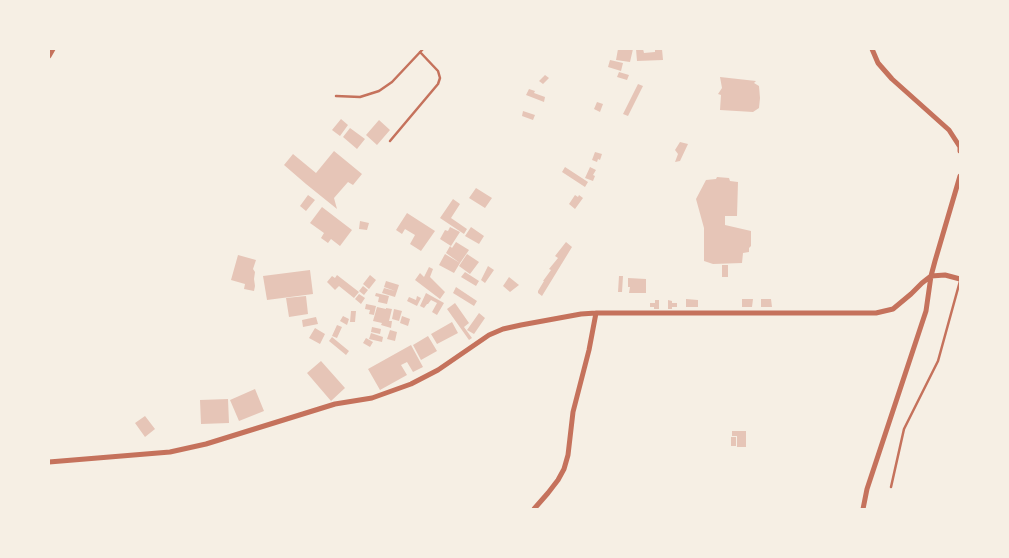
<!DOCTYPE html>
<html>
<head>
<meta charset="utf-8">
<style>
	body { margin:0 }
	#map { position:relative; width:1009px; height:558px; overflow:hidden; background:#f6efe4; font-family:"IBM Plex Sans",sans-serif }
	canvas { display:block }
	.frame { position:absolute; inset:0; border:50px solid #f6efe4; pointer-events:none }
</style>
</head>
<body>
<div id="map">
<canvas width="1009" height="558"></canvas>
<div class="frame"></div>
</div>
<script>
const g = document.querySelector('canvas').getContext('2d');
g.lineJoin = 'round';
function paint(path, color) {
  g.fillStyle = color;
  g.fill(path, 'evenodd');
}
function toPath(rows) {
  const path = new Path2D();
  for (const r of rows) {
    path.moveTo(r[0], r[1]);
    for (let i = 2; i < r.length; i += 2) path.lineTo(r[i], r[i + 1]);
  }
  return path;
}
function trace(path, color, width, dash) {
  g.strokeStyle = color;
  g.lineWidth = width;
  g.lineCap = dash ? 'butt' : 'round';
  g.setLineDash(dash || []);
  g.stroke(path);
}
paint(toPath([
	[618,49,633,49,630,62,616,60],
	[636,49,643,49,644,53,655,52,655,49,662,49,663,60,637,61],
	[610,60,623,63,621,71,608,67],
	[619,72,629,75,627,80,617,77],
	[545,75,549,78,543,84,539,81],
	[720,77,756,81,754,83,759,86,760,98,759,108,753,112,720,110,721,95,718,94,722,88],
	[638,84,643,86,628,116,623,114],
	[529,89,535,91,534,93,545,97,544,102,526,95],
	[597,102,603,104,600,112,594,109],
	[523,111,535,115,533,120,522,116],
	[341,119,348,125,340,136,332,130],
	[379,120,390,130,377,145,366,135],
	[350,128,365,139,357,149,343,137],
	[680,142,688,144,680,161,675,162,678,154,675,150],
	[334,151,362,174,353,185,348,182,334,198,337,209,306,184,284,165,293,154,316,173],
	[595,152,602,154,600,160,598,159,597,162,592,160],
	[565,167,588,182,585,187,562,172],
	[590,167,596,170,593,175,595,176,593,181,585,178],
	[717,177,729,178,730,181,738,182,737,216,725,216,725,225,751,231,751,246,749,248,749,252,743,253,742,263,713,264,704,261,704,228,696,199,706,180,716,179],
	[476,188,492,198,485,208,469,198],
	[308,195,315,200,306,211,300,206],
	[575,195,578,197,579,195,583,198,575,209,569,204],
	[453,199,460,204,451,218,467,229,464,234,440,218],
	[322,207,352,230,340,246,331,239,328,243,321,238,324,233,310,223],
	[407,213,435,231,421,251,410,244,415,235,405,229,402,234,396,230],
	[360,221,369,223,367,230,359,229],
	[450,227,460,232,451,246,440,239,445,230,448,231],
	[471,227,484,236,479,244,465,236],
	[456,242,469,250,460,263,446,253,450,246,452,248],
	[566,242,572,247,542,296,538,293,538,291,544,281,543,281,551,270,549,269,558,258,555,256],
	[445,254,460,263,454,273,439,265],
	[467,254,479,262,470,274,459,266],
	[238,255,256,260,253,269,255,272,254,279,255,286,254,291,244,289,245,284,231,280],
	[722,265,728,265,728,277,722,277],
	[488,266,494,270,485,283,481,280],
	[429,267,433,269,430,277,445,292,440,299,415,280,420,273,424,277],
	[310,270,313,294,267,300,263,276],
	[465,272,479,281,476,286,461,277],
	[337,275,359,292,354,298,339,286,335,290,327,282,332,276,335,278],
	[370,275,376,280,369,289,363,284],
	[619,276,623,276,622,292,618,292],
	[509,277,519,285,510,292,503,286],
	[628,278,646,279,646,293,629,293,630,287,628,287],
	[386,281,399,285,395,297,382,293,384,288,395,291,384,287],
	[363,286,368,290,364,295,359,291],
	[456,287,477,301,474,306,453,293],
	[376,293,389,296,387,304,378,302,379,297,375,296],
	[426,293,444,303,437,315,432,312,437,303,431,300,428,304,427,304,424,308,420,306],
	[359,294,365,298,361,304,355,299],
	[306,296,308,314,289,317,286,298],
	[417,296,421,298,417,306,407,301,409,297,416,300],
	[686,299,698,300,698,307,686,307],
	[742,299,753,299,752,307,742,307],
	[761,299,771,299,772,307,761,307],
	[655,300,659,300,659,309,654,309,654,307,650,307,650,303,655,303],
	[668,300,672,301,672,303,677,303,677,307,672,307,672,309,668,309],
	[455,303,469,323,464,327,472,338,469,340,447,309],
	[366,304,376,306,374,315,369,314,370,310,365,309],
	[377,307,386,309,386,308,392,309,389,321,392,321,391,328,381,325,382,323,373,321],
	[394,309,402,311,399,321,392,319],
	[351,311,356,311,355,322,350,322],
	[479,313,485,318,474,334,467,330],
	[343,316,349,319,347,325,340,321],
	[402,316,410,319,408,326,400,323],
	[316,317,318,324,303,327,302,320],
	[452,322,458,333,437,344,431,334],
	[337,325,342,327,337,338,332,336],
	[372,327,381,329,380,334,371,332],
	[315,328,325,334,320,344,309,338],
	[390,330,397,332,395,341,387,339],
	[371,333,383,337,382,342,369,339],
	[428,336,437,351,421,360,413,345],
	[332,337,349,351,346,355,329,341],
	[366,338,373,342,370,347,363,343],
	[411,345,423,367,413,372,407,362,401,365,407,375,380,390,368,369],
	[321,361,345,388,331,401,307,373],
	[255,389,264,411,239,421,230,400],
	[228,399,229,423,201,424,200,400],
	[145,416,155,429,145,437,135,423],
	[732,431,746,431,746,447,737,447,737,436,732,436],
	[731,437,736,437,736,446,731,446]
]), '#e6c5b7');
trace(toPath([
	[336,96,360,97,379,91,392,82,423,49],
	[390,141,438,84,440,78,438,71,420,52],
	[891,487,904,429,938,361,960,281]
]), '#c5725c', 2.5);
trace(toPath([
	[872,49,878,63,892,79,949,130,960,147,960,151],
	[49,56,53,49],
	[49,462,170,452,206,444,335,404,372,398,411,384,438,370,489,335,503,329,521,325,581,314,596,313,876,313,893,309,911,294,922,283,931,276,945,275,960,279],
	[534,509,548,493,558,480,564,469,568,455,573,412,589,350,596,313],
	[863,509,867,489,926,311,931,276,935,261,960,176]
]), '#c5725c', 5);
</script>
</body>
</html>
